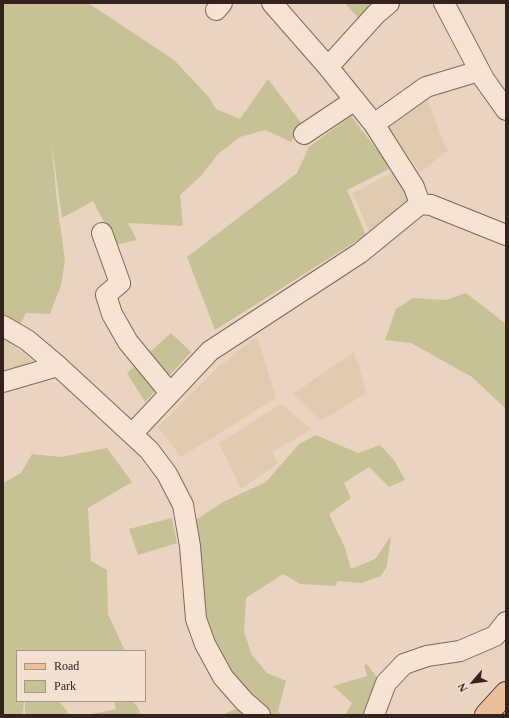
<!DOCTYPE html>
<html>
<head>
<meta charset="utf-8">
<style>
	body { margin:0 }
	#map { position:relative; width:509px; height:718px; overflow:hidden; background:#ead4c1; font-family:Georgia,serif }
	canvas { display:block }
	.frame { position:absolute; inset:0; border:4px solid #33221d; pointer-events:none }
	.legend { position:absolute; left:16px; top:650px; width:130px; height:52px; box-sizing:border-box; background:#f2e0d0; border:1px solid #a69488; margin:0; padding:5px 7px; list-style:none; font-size:12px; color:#33221d }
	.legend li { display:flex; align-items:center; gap:8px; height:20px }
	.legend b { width:20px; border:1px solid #a69488 }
	.north { position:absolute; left:453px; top:662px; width:40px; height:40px; -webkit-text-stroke:3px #f2e0d0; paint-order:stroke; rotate:242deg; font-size:11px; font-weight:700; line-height:16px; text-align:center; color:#33221d }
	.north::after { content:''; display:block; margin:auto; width:14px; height:18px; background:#33221d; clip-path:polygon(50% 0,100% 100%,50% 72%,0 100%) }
</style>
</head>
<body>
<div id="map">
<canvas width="509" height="718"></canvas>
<div class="frame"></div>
<ul class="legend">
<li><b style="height:5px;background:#ecbf9a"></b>Road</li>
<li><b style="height:11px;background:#c7c196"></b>Park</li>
</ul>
<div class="north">N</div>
</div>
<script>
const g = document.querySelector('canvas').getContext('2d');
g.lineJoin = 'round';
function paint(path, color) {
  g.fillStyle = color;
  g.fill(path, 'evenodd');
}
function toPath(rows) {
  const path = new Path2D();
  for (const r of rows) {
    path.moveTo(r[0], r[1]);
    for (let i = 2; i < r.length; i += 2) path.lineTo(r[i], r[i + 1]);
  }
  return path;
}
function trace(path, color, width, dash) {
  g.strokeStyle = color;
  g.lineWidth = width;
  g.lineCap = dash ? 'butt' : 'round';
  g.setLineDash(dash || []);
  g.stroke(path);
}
paint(toPath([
	[425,93,447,151,420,173,384,121],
	[392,172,410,200,371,237,353,193],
	[257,336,276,398,181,457,158,427,217,368],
	[3,337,4,338,37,364,3,370],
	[354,352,367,393,320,421,293,394],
	[281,404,312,429,272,452,278,463,241,489,219,443]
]), '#dfccaf');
paint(toPath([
	[3,3,88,3,174,60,208,96,216,109,240,119,268,79,302,124,291,142,265,130,240,137,218,154,201,176,180,195,183,226,128,223,137,240,116,245,93,201,62,218,51,139,57,202,65,261,61,285,50,314,26,313,18,329,3,318],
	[345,3,374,3,358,18],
	[351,116,391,168,347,190,366,235,215,330,187,257,297,173,309,147],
	[466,293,506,324,506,409,472,377,411,343,385,340,396,309,413,298,446,300],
	[171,333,191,352,145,402,127,373],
	[316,435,358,453,380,445,394,460,405,480,389,487,369,467,344,483,351,498,329,514,345,548,351,569,375,559,391,536,387,566,381,576,361,583,337,581,336,586,300,584,283,574,246,598,244,632,252,655,267,673,286,681,278,711,281,715,271,715,232,684,205,631,194,521,225,501,266,482,299,444],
	[107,448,132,482,88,508,91,561,107,570,108,614,125,651,17,651,17,701,24,701,23,715,3,715,3,483,21,473,32,454,61,457],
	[172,518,177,543,138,555,129,529],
	[367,664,381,683,368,715,345,715,352,703,333,686,367,676,364,665],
	[25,701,59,701,70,715,25,715],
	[114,701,132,701,137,706,141,715,87,715,116,709],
	[242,706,247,715,222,715]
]), '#c7c196');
const minor = toPath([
	[272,3,328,67,374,124,414,187,420,204],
	[444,3,484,79,506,110],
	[216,10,222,3],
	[328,67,376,14,389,3],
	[374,124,426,87,479,71],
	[304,134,355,100],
	[102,233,120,283,106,295,112,314,128,342,170,393],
	[3,326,27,340,58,366,149,450,167,474,183,505,190,546,196,619,205,644,223,677,244,701,260,715],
	[3,382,58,366],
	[132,434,210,351,360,253,420,204,431,205,506,235],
	[374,715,386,683,404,664,427,656,460,651,495,636,506,622]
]);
const major = toPath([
	[486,715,506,693]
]);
trace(minor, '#82665a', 22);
trace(major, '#50362e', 24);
trace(minor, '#f6e3d3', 20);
trace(major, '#ecbf9a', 22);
</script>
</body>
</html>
